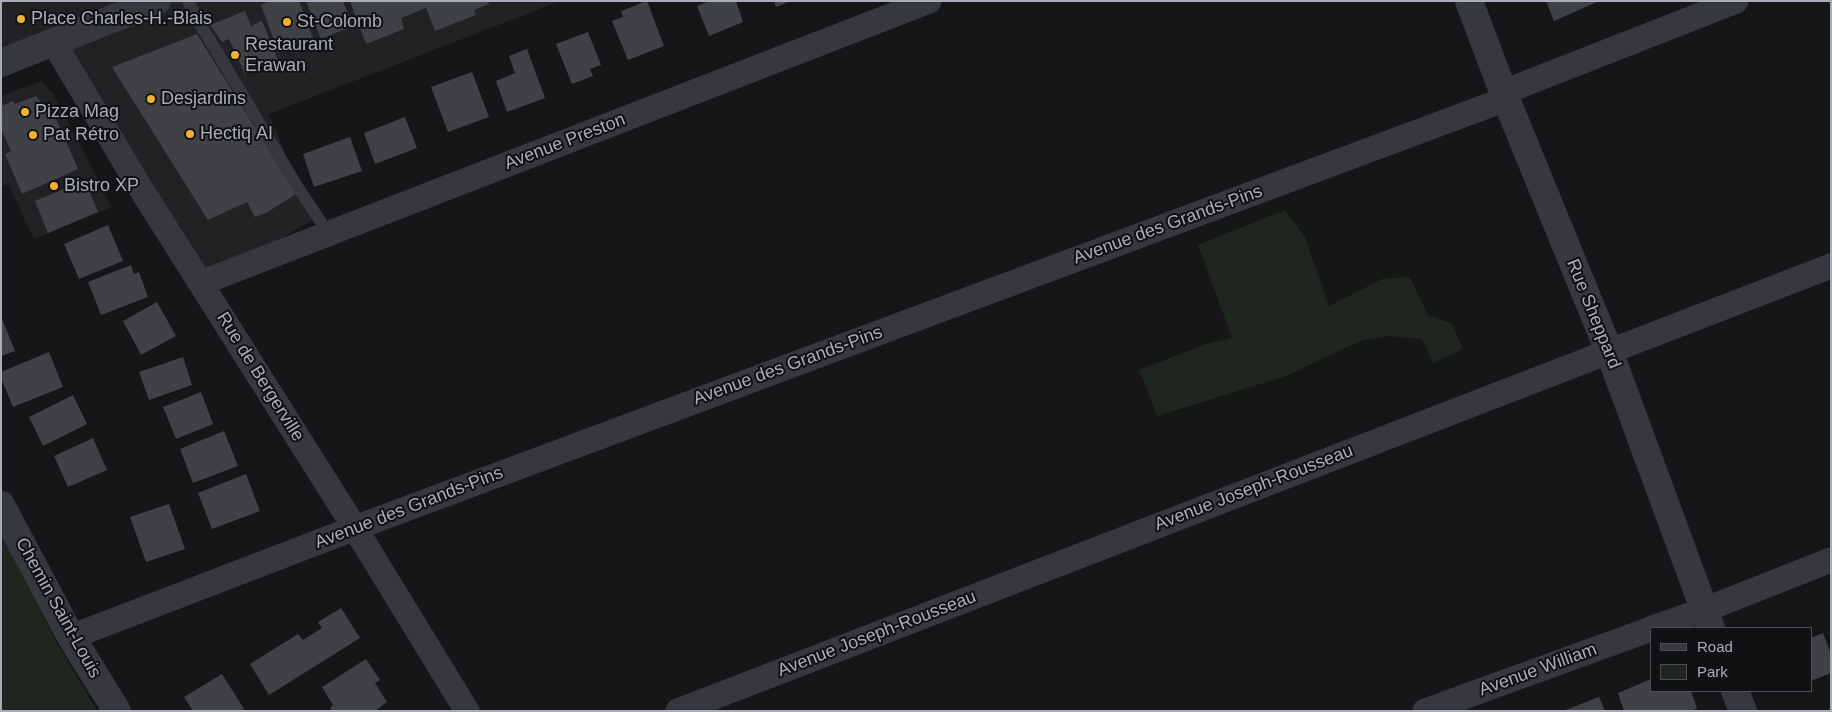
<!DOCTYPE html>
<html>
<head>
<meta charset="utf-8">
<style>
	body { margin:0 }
	#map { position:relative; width:1832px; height:712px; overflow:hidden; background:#161618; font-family:Arial,sans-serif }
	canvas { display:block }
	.frame { position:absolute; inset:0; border:2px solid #a8adb8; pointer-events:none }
	.legend { position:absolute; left:1650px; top:627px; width:162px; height:65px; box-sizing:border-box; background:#111113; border:1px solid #4d4f55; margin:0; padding:6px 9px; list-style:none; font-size:15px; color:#a8adb8 }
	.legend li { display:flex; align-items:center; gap:10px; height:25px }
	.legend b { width:25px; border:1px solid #4d4f55 }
</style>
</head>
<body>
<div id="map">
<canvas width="1832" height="712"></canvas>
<div class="frame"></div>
<ul class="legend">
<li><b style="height:6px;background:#37383d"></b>Road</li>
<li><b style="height:14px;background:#1e261f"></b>Park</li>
</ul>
</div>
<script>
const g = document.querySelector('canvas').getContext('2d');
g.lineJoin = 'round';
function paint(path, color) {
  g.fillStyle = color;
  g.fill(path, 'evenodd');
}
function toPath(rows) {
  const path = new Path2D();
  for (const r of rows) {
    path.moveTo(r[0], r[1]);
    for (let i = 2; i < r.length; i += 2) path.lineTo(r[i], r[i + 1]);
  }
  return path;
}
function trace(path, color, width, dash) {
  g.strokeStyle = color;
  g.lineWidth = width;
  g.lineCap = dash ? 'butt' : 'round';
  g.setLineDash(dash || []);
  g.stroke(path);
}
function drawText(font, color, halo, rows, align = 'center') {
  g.font = font + ' Arial,sans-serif';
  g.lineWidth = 4;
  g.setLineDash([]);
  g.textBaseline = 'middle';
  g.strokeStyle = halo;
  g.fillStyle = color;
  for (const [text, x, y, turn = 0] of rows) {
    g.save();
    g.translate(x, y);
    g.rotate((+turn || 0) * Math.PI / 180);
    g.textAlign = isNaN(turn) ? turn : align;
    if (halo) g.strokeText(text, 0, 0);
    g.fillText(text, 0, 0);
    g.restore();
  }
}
paint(toPath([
	[1,1,560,1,269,114,313,220,201,283,54,43,1,63],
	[42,81,54,95,112,207,34,239,8,184,1,186,1,96]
]), '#222225');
paint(toPath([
	[1285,210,1305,237,1329,306,1382,279,1410,277,1428,315,1451,323,1463,349,1433,363,1422,339,1387,336,1360,341,1286,376,1157,416,1139,370,1205,344,1232,338,1198,245],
	[1,531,57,643,97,711,1,711]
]), '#1e261f');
paint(toPath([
	[271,1,299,1,313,38,278,51,261,5],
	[306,1,343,1,353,26,321,39],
	[350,1,488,1,489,4,474,10,476,15,435,31,426,8,401,18,404,29,366,44],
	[647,1,664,46,628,60,612,21,623,17,621,11],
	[709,1,736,1,743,22,709,36,697,6],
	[774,1,791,1,776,7],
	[1546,1,1599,1,1554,21],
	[245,11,251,26,262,21,278,60,245,74,229,39,222,42,210,25],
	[588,32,601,65,590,69,593,76,572,84,556,44],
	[197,34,296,194,266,213,255,217,247,202,208,220,112,67],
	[527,49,545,98,507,112,496,81,515,73,509,56],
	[472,72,489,117,448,132,431,87],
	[36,96,51,115,54,114,78,169,22,194,5,154,11,151,1,129,1,106,13,101,15,104],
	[405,117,417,148,375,164,364,133],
	[350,137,362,171,314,187,303,154],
	[85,180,98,212,48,233,35,201],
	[108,225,123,261,79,279,64,244],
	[131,265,134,274,139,272,148,297,101,315,88,282],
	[157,302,176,336,141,355,123,321],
	[1,316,15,351,1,356],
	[49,352,63,387,13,407,1,378,1,372],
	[183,357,192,385,149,400,139,372],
	[201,392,213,424,176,439,163,407],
	[73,395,87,424,43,446,29,417],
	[224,431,238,466,193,483,180,449],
	[93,438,107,470,68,487,54,456],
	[246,474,260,511,212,529,198,493],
	[169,504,185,549,146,562,130,517],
	[341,608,360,638,269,695,250,664,298,634,303,640,322,628,318,622],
	[1823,633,1831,654,1831,673,1811,681,1811,638],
	[366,659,380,680,375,683,387,702,375,711,332,711,330,708,333,705,322,687],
	[222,674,244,709,242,711,193,711,184,697],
	[1651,679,1651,691,1691,691,1697,708,1692,711,1624,711,1618,693],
	[1599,697,1605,711,1563,711]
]), '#404145');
trace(toPath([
	[188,1,199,22,297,186,329,234]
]), '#37383d', 12);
trace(toPath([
	[54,43,136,181,355,528,467,711],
	[1504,92,1736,1],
	[201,283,929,1],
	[1652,628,1704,610,1831,560],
	[71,637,355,528,1506,99],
	[678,711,1831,266],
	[1425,711,1651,629]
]), '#37383d', 25);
trace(toPath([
	[1469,1,1506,99,1609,351,1711,628],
	[1,63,157,1],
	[1,505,71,637,117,711],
	[1735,691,1743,711]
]), '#37383d', 28);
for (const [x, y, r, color] of [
	[21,19,5,"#f2b134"],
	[287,22,5,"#f2b134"],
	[235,55,5,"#f2b134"],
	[151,99,5,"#f2b134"],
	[25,112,5,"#f2b134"],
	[190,134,5,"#f2b134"],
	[33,135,5,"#f2b134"],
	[54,186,5,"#f2b134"]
]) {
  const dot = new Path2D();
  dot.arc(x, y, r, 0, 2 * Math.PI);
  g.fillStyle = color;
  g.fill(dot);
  trace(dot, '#111113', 2);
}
drawText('18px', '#a8adb8', '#111113', [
	["Place Charles-H.-Blais",31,19],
	["St-Colomb",297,22],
	["Restaurant",245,45],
	["Erawan",245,66],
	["Desjardins",161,99],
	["Pizza Mag",35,112],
	["Hectiq AI",200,134],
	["Pat Rétro",43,135],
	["Bistro XP",64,186]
], 'left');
drawText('18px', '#a8adb8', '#111113', [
	["Avenue Preston",565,142,-21],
	["Avenue des Grands-Pins",1168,225,-20],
	["Rue Sheppard",1593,314,68],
	["Avenue des Grands-Pins",788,366,-20],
	["Rue de Bergerville",260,377,58],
	["Avenue Joseph-Rousseau",1254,488,-21],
	["Avenue des Grands-Pins",409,508,-21],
	["Chemin Saint-Louis",58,608,61],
	["Avenue Joseph-Rousseau",877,634,-21],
	["Avenue William",1538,670,-20]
]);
</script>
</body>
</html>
